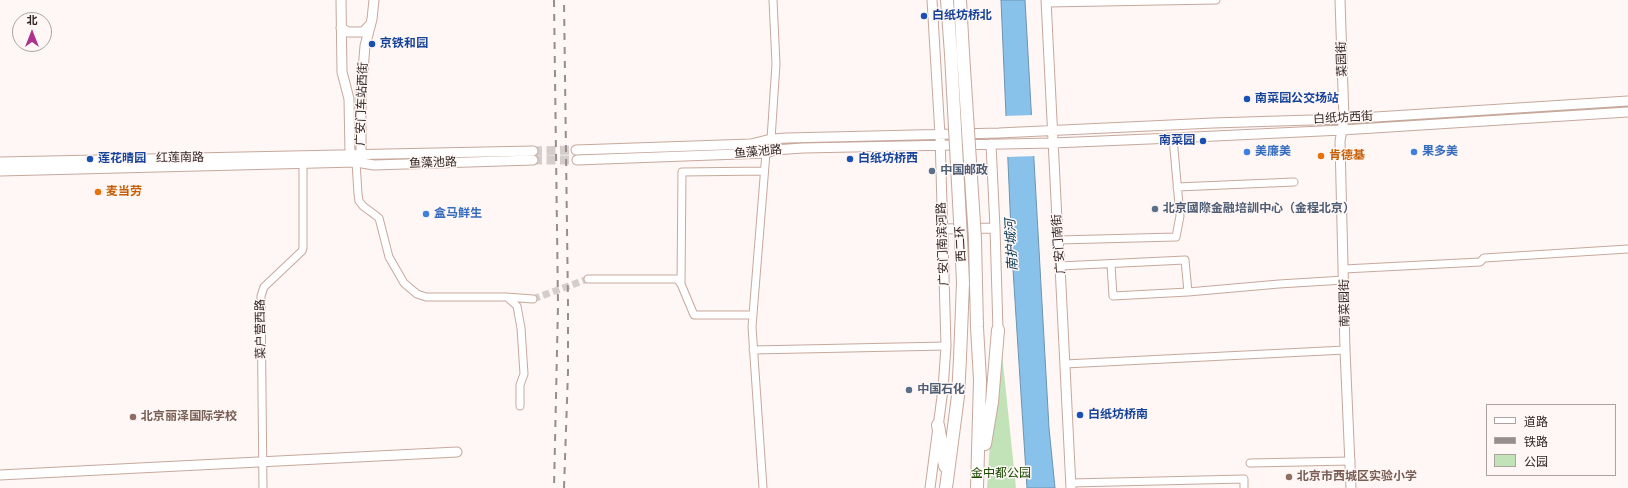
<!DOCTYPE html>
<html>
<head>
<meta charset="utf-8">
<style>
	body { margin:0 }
	#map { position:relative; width:1628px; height:488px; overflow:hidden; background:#fef7f5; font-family:"Fira Sans","Noto Sans SC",sans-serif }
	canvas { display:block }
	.legend { position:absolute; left:1486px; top:404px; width:130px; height:72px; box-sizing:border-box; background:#fef7f5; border:1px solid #aca3a0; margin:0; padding:5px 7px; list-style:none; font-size:12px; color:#312521 }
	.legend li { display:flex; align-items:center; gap:8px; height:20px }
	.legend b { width:20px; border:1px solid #aca3a0 }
	.north { position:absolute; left:12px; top:12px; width:40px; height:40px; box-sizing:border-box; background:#fef7f5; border:1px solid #aca3a0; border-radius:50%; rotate:0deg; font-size:11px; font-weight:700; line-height:16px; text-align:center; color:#312521 }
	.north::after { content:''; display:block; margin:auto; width:14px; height:18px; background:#ab358d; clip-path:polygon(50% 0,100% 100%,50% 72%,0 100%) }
</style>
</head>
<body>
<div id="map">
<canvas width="1628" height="488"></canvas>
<ul class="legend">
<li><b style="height:5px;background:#fff"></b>道路</li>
<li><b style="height:5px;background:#978e8b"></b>铁路</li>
<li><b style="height:11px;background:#c2e3b8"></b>公园</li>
</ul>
<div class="north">北</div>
</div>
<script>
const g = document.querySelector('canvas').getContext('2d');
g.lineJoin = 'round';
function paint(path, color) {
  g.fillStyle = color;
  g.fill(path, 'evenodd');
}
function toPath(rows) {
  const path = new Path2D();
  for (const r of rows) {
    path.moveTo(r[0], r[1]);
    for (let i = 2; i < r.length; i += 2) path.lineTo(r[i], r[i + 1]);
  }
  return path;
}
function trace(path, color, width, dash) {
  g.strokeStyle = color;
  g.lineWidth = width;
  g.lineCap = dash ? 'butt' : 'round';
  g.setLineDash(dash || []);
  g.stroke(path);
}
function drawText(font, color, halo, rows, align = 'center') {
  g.font = font + ' "Fira Sans","Noto Sans SC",sans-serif';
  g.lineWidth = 3;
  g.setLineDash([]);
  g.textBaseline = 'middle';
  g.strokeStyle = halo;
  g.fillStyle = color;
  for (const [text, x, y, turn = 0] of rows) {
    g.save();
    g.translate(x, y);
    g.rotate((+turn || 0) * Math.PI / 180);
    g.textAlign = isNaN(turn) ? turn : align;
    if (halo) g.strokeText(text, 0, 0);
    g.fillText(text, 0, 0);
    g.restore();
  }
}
paint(toPath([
	[1001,344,1016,488,987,488,989,456]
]), '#c2e3b8');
const water = toPath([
	[1001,0,1025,0,1049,428,1055,488,1027,488,1012,254,1001,0]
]);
paint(water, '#88c2ea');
trace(water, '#6e93ae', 1);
paint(toPath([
	[1034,115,1036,156,1006,157,1004,116]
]), '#fef7f5');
trace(toPath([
	[533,299,588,279]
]), '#d5cdcb', 7, [7, 3.5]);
trace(toPath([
	[533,151,576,150],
	[533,160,577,160]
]), '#d5cdcb', 9, [9, 4.5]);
const street = toPath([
	[1047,3,1216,0],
	[771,139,776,64,773,0],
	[356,162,358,194,359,201,363,206,379,218,389,257,404,283,417,294,426,297,506,297,533,299],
	[1177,187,1294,182],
	[1058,240,1176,237,1180,216,1173,138],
	[1111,265,1113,296,1188,292],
	[1060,266,1185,260,1188,292,1279,284,1344,280],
	[1344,269,1480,262,1484,258,1628,249],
	[588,279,677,279,681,284,694,315,752,315],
	[681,284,682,172,764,171],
	[508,298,517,306,521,328,524,374,520,385,520,406],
	[753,350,946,346],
	[1065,364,1345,350],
	[1250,463,1351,461],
	[1071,483,1244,479,1244,488],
	[263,488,261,296,264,287,302,251,303,248,303,164],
	[763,488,752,327,766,153]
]);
const secondary = toPath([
	[341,0,342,72,349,99,350,154,353,158],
	[1046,0,1058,240,1060,266,1071,488],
	[1340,0,1344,119,1340,141,1345,350,1351,488],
	[341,28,348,32,363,32,370,25],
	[991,144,995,228,998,330],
	[576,150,751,144,771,139,787,138,999,133,1213,123,1344,119,1628,101],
	[358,159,361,155,361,94,365,46,372,19,374,0],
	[577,160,766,153,774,150,803,148,1053,143,1173,138,1342,130,1628,112],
	[0,162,533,151],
	[0,171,356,162,374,165,533,160],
	[943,229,995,228],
	[0,475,457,452],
	[930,488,943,389,946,346,940,135,932,0]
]);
const highway = toPath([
	[947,0,951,54],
	[960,0,963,53],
	[975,239,977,327,980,380,977,488],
	[938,425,945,466],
	[985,444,992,402,998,330],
	[946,488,958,396,960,358,963,283,961,239]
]);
trace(street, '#c7a89c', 9);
trace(secondary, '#c7a89c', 11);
trace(highway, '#c7a89c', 14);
trace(street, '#fff', 7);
trace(secondary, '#fff', 9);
trace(highway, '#fff', 12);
trace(toPath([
	[554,0,558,305,554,488],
	[564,488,568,372,568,304,564,0]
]), '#978e8b', 2, [7, 7]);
const highwayBridge = toPath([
	[963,53,975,239],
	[951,54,961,239]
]);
trace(highwayBridge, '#c7a89c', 14, []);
trace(highwayBridge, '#fff', 12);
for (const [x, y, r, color] of [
	[924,16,4,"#1a4fb4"],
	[372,44,4,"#1a4fb4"],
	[1247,99,4,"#1a4fb4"],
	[1203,141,4,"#1a4fb4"],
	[1247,152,4,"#3f7fe0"],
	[1414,152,4,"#3f7fe0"],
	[1321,156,4,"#e8710a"],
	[90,159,4,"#1a4fb4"],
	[850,159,4,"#1a4fb4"],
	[932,171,4,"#5c6f8a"],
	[98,192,4,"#e8710a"],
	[1155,209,4,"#5c6f8a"],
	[426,214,4,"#3f7fe0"],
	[909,390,4,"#5c6f8a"],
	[1080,415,4,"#1a4fb4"],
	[133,417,4,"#8d6e63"],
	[1289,477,4,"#8d6e63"]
]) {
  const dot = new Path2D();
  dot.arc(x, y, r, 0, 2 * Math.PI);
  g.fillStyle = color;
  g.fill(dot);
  trace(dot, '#fef7f5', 1.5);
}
drawText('bold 12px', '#164399', '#fef7f5', [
	["白纸坊桥北",932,16],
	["京铁和园",380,44],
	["南菜园公交场站",1255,99],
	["南菜园",1195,141,"right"],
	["莲花晴园",98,159],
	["白纸坊桥西",858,159],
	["白纸坊桥南",1088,415]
], 'left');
drawText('12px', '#312521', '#fef7f5', [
	["菜园街",1342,59,-92],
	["广安门车站西街",362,104,-88],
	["白纸坊西街",1343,118,-3],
	["鱼藻池路",758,152,-5],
	["红莲南路",180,158,-1],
	["鱼藻池路",433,163,-2],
	["广安门南滨河路",943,244,-92],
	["西二环",961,244,-93],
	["广安门南街",1059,244,-94],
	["南菜园街",1345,303,-91],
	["菜户营西路",261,329,-91]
]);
drawText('bold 12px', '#366cbe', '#fef7f5', [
	["美廉美",1255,152],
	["果多美",1422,152],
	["盒马鲜生",434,214]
], 'left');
drawText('bold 12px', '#c56008', '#fef7f5', [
	["肯德基",1329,156],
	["麦当劳",106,192]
], 'left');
drawText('bold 12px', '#4e5e75', '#fef7f5', [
	["中国邮政",940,171],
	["北京國際金融培訓中心（金程北京）",1163,209],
	["中国石化",917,390]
], 'left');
drawText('bold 12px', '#785e54', '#fef7f5', [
	["北京丽泽国际学校",141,417],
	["北京市西城区实验小学",1297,477]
], 'left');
drawText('12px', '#184a00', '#fef7f5', [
	["金中都公园",1001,474]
]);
drawText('italic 13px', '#083853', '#fef7f5', [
	["南护城河",1012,245,-93]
]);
</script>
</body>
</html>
